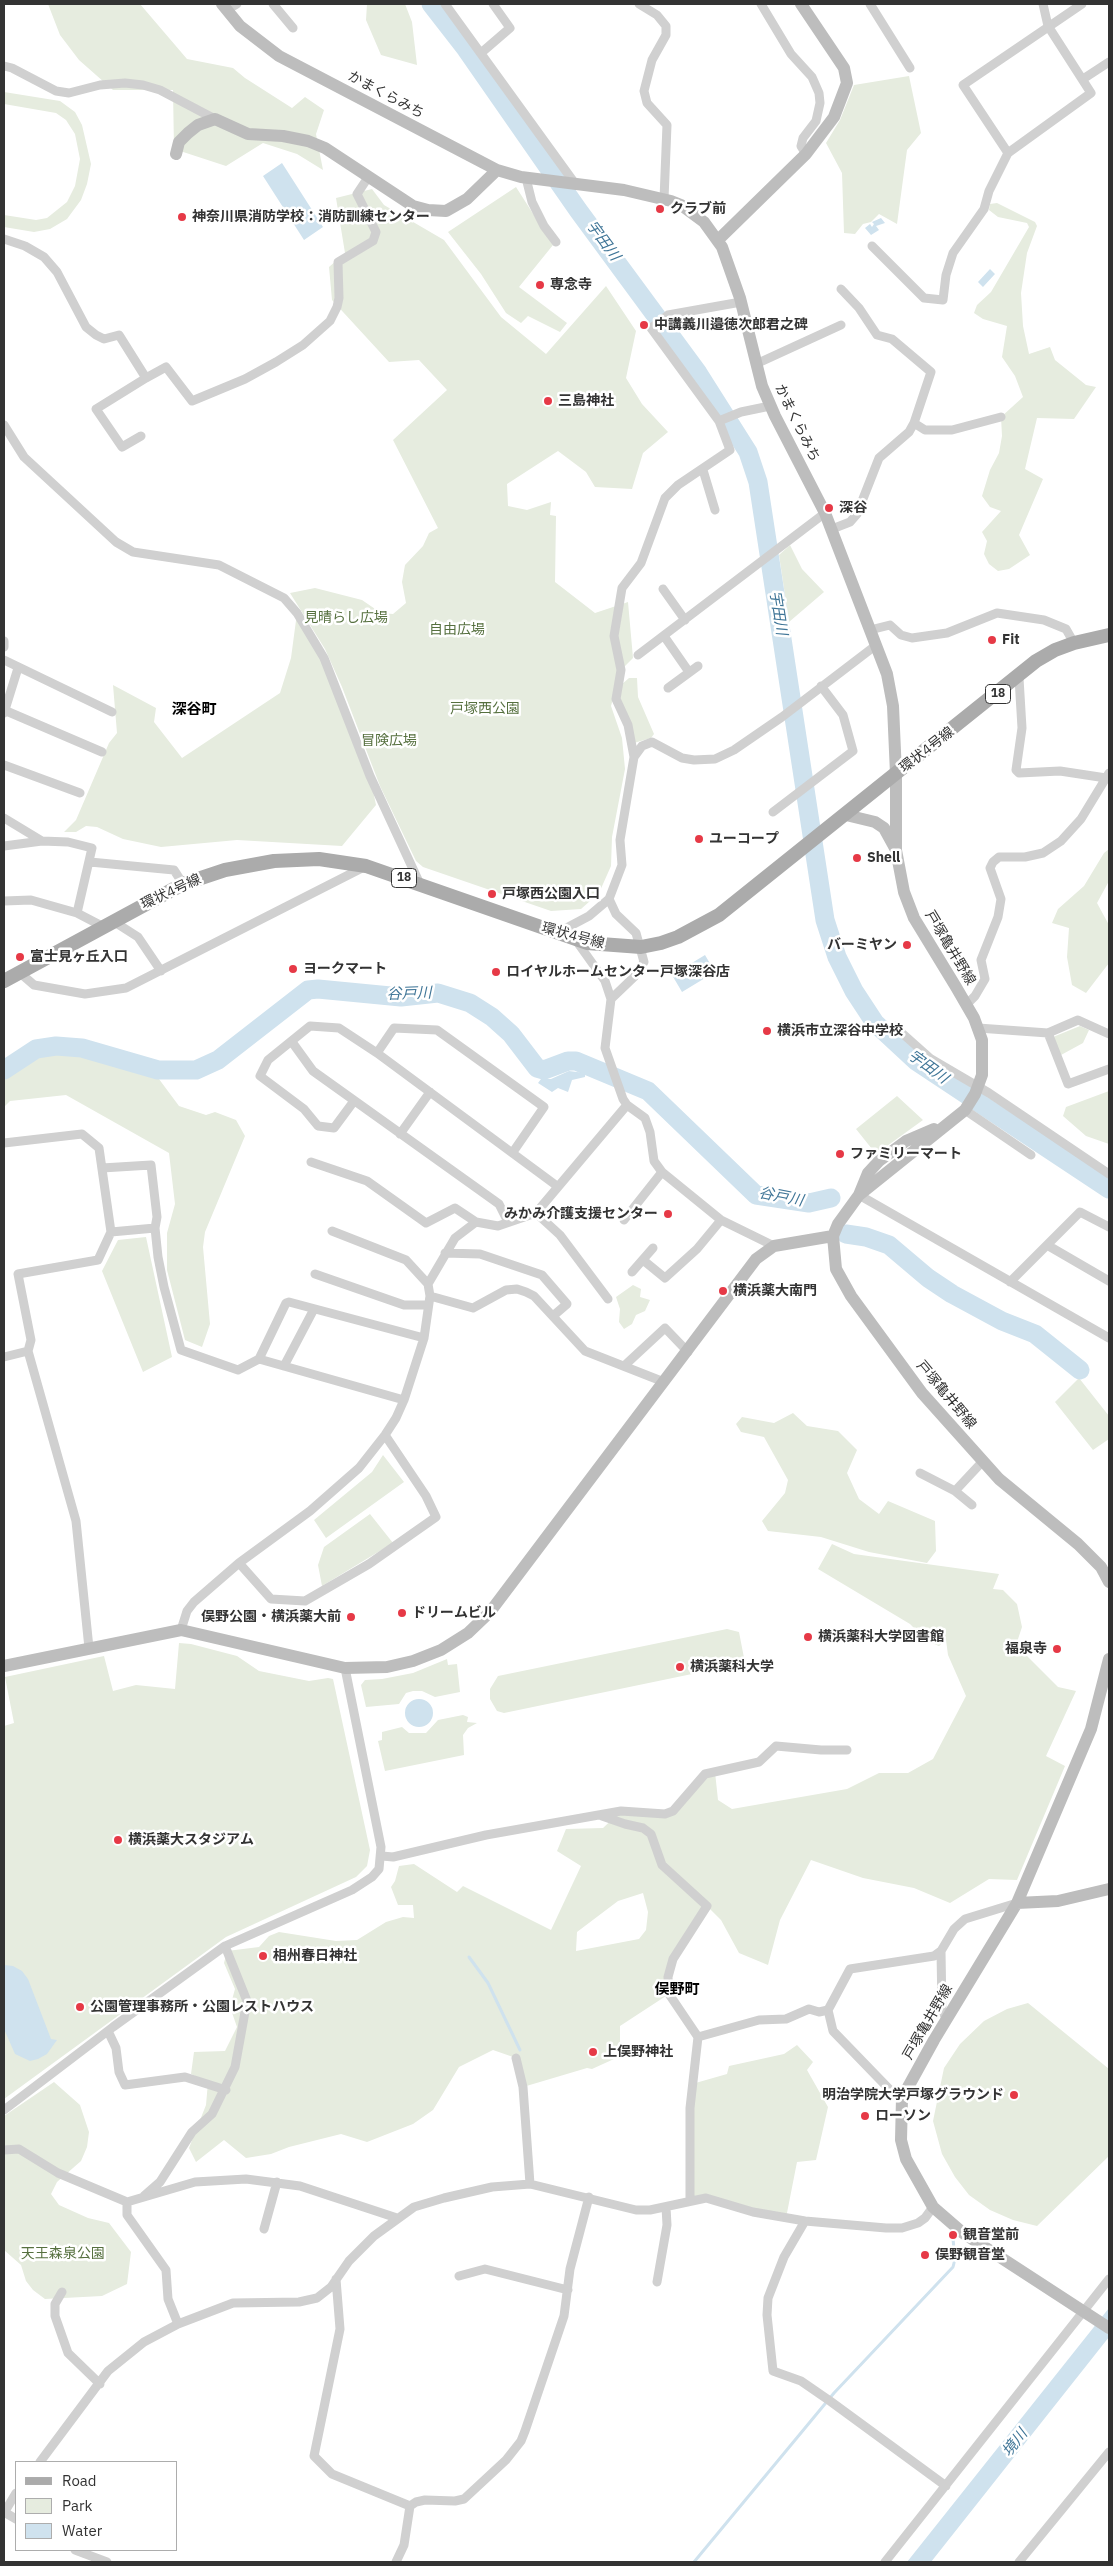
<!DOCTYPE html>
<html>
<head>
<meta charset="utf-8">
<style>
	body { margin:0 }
	#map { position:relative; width:1113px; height:2566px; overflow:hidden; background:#fff; font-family:"IBM Plex Sans",sans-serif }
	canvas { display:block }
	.frame { position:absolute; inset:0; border:5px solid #333; pointer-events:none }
	.legend { position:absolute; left:15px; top:2461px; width:162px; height:90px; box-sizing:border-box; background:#fff; border:1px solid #adadad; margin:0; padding:6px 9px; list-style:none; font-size:15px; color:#333 }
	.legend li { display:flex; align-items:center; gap:10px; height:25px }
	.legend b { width:25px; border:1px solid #adadad }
</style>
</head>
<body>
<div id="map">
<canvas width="1113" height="2566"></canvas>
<div class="frame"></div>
<ul class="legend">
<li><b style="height:6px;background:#ababab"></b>Road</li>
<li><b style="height:14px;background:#e6ecdf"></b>Park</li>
<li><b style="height:14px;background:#cfe2ee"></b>Water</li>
</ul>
</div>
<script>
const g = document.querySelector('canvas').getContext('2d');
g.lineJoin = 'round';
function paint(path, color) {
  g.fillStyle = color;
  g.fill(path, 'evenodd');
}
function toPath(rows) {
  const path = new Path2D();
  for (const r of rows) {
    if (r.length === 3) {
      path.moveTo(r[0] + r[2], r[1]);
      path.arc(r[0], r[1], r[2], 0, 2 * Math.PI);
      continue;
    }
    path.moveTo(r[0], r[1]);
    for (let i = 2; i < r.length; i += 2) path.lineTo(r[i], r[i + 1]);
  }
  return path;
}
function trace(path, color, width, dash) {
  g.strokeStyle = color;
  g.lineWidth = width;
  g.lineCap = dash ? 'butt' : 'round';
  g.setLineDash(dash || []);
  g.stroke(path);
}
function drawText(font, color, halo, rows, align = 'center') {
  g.font = font + ' "IBM Plex Sans","Noto Sans JP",sans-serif';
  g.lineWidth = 5;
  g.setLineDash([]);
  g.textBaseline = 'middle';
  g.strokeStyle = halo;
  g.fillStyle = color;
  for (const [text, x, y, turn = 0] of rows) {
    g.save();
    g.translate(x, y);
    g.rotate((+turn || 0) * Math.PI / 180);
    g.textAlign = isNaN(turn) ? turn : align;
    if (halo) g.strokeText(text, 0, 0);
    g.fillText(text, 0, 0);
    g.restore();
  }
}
paint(toPath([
	[48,4,140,4,187,59,233,68,245,78,292,108,305,97,324,110,316,134,323,170,297,154,263,143,226,166,174,149,173,90,113,90,79,60,60,35],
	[367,4,405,4,412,22,417,65,381,55,366,20],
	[909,76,921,133,907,150,897,224,879,214,871,222,863,224,855,234,844,233,842,173,826,143,840,120,854,85],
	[4,92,60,101,75,112,82,125,91,164,87,184,81,200,67,219,50,229,34,232,4,227,4,215,36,220,47,218,67,202,75,186,80,159,75,134,66,120,56,113,4,104],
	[516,187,553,245,519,287,567,323,560,332,528,316,521,323,506,313,481,274,448,232],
	[372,189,384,205,444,240,501,317,546,354,606,286,636,331,626,378,642,404,668,432,643,453,632,489,595,487,586,472,558,451,507,484,508,506,527,510,551,502,550,515,556,516,555,582,595,613,628,602,633,658,621,670,611,706,622,738,625,769,612,837,611,866,599,893,581,909,551,911,423,867,416,861,380,786,342,687,325,649,290,593,315,588,362,600,381,613,393,614,406,603,402,582,405,565,423,546,429,533,438,528,393,440,447,390,419,360,389,362,332,300,329,267,345,253,336,198],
	[997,203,1035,222,1037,226,1027,253,1021,293,1023,326,1029,354,1050,347,1055,360,1086,385,1096,387,1074,419,1037,418,1025,469,1043,479,1019,535,1030,555,1009,569,998,571,989,564,984,554,987,541,982,532,1001,511,990,507,982,496,990,470,999,453,1002,436,1001,417,1023,397,1015,376,1002,357,1007,326,983,319,974,313,977,305,991,292,1029,227,1027,223,998,217,989,210,990,204],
	[790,545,802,569,824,592,789,622,779,555],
	[297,613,324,658,370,776,376,805,342,846,237,840,161,847,123,839,97,827,86,826,76,832,64,832,76,820,109,743,117,733,113,685,156,708,154,722,182,758,280,693,291,658],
	[629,678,637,678,638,697,654,734,651,738,634,743,619,698,621,685],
	[1109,849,1109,881,1097,903,1109,925,1109,963,1086,993,1072,985,1067,957,1069,928,1052,923,1058,909,1084,886,1104,853],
	[1080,1026,1089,1030,1083,1043,1061,1055,1053,1037],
	[67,1050,156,1075,179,1106,206,1115,215,1112,236,1120,245,1136,205,1232,203,1247,210,1324,202,1347,185,1340,167,1270,167,1233,175,1204,169,1153,66,1095,10,1101,4,1107,4,1074,37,1054],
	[1109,1091,1109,1144,1086,1136,1063,1116,1066,1107],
	[897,1096,923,1120,876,1154,856,1129],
	[146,1237,172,1357,143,1372,102,1271,118,1240],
	[633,1285,641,1289,640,1297,650,1300,645,1311,636,1315,632,1324,624,1329,619,1322,620,1309,616,1297],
	[1079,1378,1109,1416,1109,1439,1093,1450,1055,1402],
	[793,1413,807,1426,838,1431,857,1450,847,1473,859,1499,879,1514,888,1501,935,1521,936,1551,927,1563,869,1552,821,1537,768,1531,762,1521,785,1493,788,1480,764,1437,741,1432,736,1424,742,1417,774,1423],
	[383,1455,404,1482,326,1538,314,1520,372,1472],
	[370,1514,393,1543,322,1586,318,1565,324,1547],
	[832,1544,854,1554,999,1574,993,1589,1003,1590,1017,1604,1022,1627,1016,1645,1058,1687,1076,1691,1046,1756,1065,1766,1017,1880,989,1879,950,1903,914,1888,863,1878,811,1860,780,1920,768,1965,739,1953,721,1920,708,1907,673,1959,669,1994,620,2026,620,2048,614,2059,592,2069,587,2068,523,2087,516,2058,493,2050,459,2067,433,2110,413,2124,367,2142,341,2134,289,2147,271,2154,246,2158,224,2140,196,2162,189,2148,206,2105,208,2082,191,2074,194,2052,225,2051,237,2027,230,2007,235,1989,224,1963,227,1951,259,1947,269,1936,279,1932,336,1941,357,1940,386,1922,403,1917,414,1918,413,1905,398,1905,391,1887,395,1881,399,1866,414,1864,457,1892,463,1886,551,1930,581,1866,557,1851,566,1829,603,1828,621,1811,665,1814,690,1789,715,1772,718,1800,732,1809,847,1789,879,1773,908,1773,933,1759,966,1696,948,1655,946,1640,939,1646,927,1641,910,1624,818,1569],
	[643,1893,648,1912,646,1930,639,1939,576,1951,577,1932,618,1901],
	[727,1629,739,1632,745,1663,504,1713,497,1711,490,1699,490,1689,498,1676],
	[179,1643,191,1644,237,1656,259,1671,309,1681,328,1678,333,1679,370,1850,367,1866,356,1877,226,1937,4,2099,4,1726,14,1723,5,1677,104,1656,113,1691,136,1685,175,1689],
	[447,1659,448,1665,457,1664,460,1692,435,1697,422,1691,413,1691,406,1693,399,1704,366,1707,361,1685,365,1680,382,1679,413,1673],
	[463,1715,468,1717,467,1722,477,1723,468,1728,463,1735,464,1755,385,1771,378,1741,382,1740,382,1732,402,1727,409,1733,426,1733,438,1720],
	[1028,2003,1109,2069,1109,2156,1037,2226,1013,2220,990,2210,969,2195,955,2177,942,2154,933,2121,944,2068,960,2044,984,2021,1007,2009],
	[797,2045,813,2062,807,2070,828,2107,816,2160,797,2162,786,2218,717,2201,690,2201,692,2084,727,2074,729,2066,784,2054],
	[54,2082,80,2105,89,2132,87,2147,81,2161,57,2182,51,2194,59,2205,88,2218,109,2223,131,2252,127,2284,102,2296,45,2299,33,2290,26,2281,21,2265,4,2250,4,2116]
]), '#e6ecdf');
paint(toPath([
	[282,163,323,227,304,240,263,176],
	[881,218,885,223,876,226,879,230,871,235,865,228,870,224,872,227,874,224,872,222],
	[990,269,995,274,983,287,978,282],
	[705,955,715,972,682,992,672,975],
	[569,1071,585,1073,585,1077,572,1080,568,1092,558,1088,552,1092,538,1083,541,1079,551,1079],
	[419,1713,14],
	[4,1965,13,1966,22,1971,28,1979,51,2039,57,2040,47,2054,38,2059,30,2061,15,2054,4,2029],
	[1109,2308,1109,2337,931,2562,907,2562]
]), '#cfe2ee');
trace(toPath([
	[469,1957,488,1983,520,2050],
	[694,2562,834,2393,953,2267,955,2259,953,2239]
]), '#cfe2ee', 3);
trace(toPath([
	[431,4,466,49,578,210,698,373,748,452,758,482,825,920,837,957,854,991,875,1023,916,1061,1109,1189],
	[4,1070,36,1049,56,1046,82,1048,158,1070,196,1070,218,1060,308,990,318,989,401,997,438,993,470,1003,492,1017,511,1034,537,1068,544,1070,568,1061,576,1061,648,1091,756,1195,809,1203,831,1198],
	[846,1234,866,1237,889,1245,928,1278,952,1294,1002,1321,1035,1334,1080,1370]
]), '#cfe2ee', 19);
trace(toPath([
	[273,4,293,28],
	[445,4,576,185],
	[639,4,657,15,666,26,666,35,652,60,644,91,647,103,667,125,664,199],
	[761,4,791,54,812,77,819,93,820,103,816,121,803,138,801,146,806,154],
	[870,4,910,68],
	[227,10,237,4],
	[481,53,510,28,493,4],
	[4,66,12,68,56,91,69,93,100,85,125,83,143,85,160,90,215,119],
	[1083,79,1109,62],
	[1008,153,963,85,1082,4],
	[526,178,532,202,544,226,556,242],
	[4,239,25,246,44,257,57,272,86,327,96,335,104,339,119,335,146,378,166,367,192,401,245,379,276,362,303,345,330,321,337,307,339,298,338,262,373,241,376,232,357,194,369,176],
	[872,246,924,298,943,300,946,275,953,253,984,209,989,191,1008,153,1091,93,1048,26,1043,4],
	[756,364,841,325],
	[719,421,651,328,668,315,741,302],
	[914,423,925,430,952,430,1001,417],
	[4,425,24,457,116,542,133,552,219,565,284,598,297,613,324,658,370,776,419,882],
	[141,436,122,447,96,409,146,378],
	[703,470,715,510],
	[832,529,850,522,857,514,879,458,909,432,914,423,931,372,892,339,877,335,859,308,841,289],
	[663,589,685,620],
	[870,630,890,625,901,635,912,638,947,633,997,613,1044,620,1066,629,1074,643],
	[664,636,689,672],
	[4,641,4,647],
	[638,655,825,513],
	[4,660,112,712],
	[1019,678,1022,728,1016,770,1019,773,1060,771,1106,778],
	[668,688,698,666],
	[4,710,102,752],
	[4,713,18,668],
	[634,757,628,725,616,699,621,670,614,636,622,588,641,563,665,498,678,485,730,450,719,421,741,412,770,406],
	[4,765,80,793],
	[773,812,853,751,843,715,821,686],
	[4,818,42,841],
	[4,846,42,841,68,842,92,848,77,913],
	[90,862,174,870,183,884],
	[4,901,31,900,77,913,102,926],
	[113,921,138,937,161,971],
	[557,933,589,916,609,899],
	[575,939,605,981,611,999,605,1048,623,1099,627,1105,645,1118,650,1132,654,1161,662,1172,721,1220,774,1246],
	[19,972,34,985,85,994,126,988,366,866],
	[611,999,634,977,644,962,636,933,616,914,609,899,622,865,620,840,634,757,642,746,652,742,682,758,694,760,715,759,734,750,782,717,875,646],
	[966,1005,975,996,985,979,981,960,998,917,1001,899,990,868,993,862,999,857,1025,857,1043,853,1061,841,1081,819,1109,773],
	[894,1026,931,1059,989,1093,1109,1174],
	[978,1028,1048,1033,1078,1020,1109,1034],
	[1048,1033,1068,1084,1109,1069],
	[292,1042,313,1071,499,1204,508,1222],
	[377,1053,394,1028,437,1030,544,1107,513,1152],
	[354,1101,334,1128,318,1126,304,1109,260,1076,268,1060,310,1026,339,1028,377,1053,557,1186],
	[965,1110,1031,1155],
	[400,1134,430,1092],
	[4,1143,82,1134,99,1148,111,1232],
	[311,1162,367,1181,426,1223,455,1208,476,1222],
	[102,1168,151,1165,157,1217,155,1228],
	[859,1195,1109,1338],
	[536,1213,560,1235,608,1299],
	[624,1220,662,1172],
	[332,1231,406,1260,428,1284],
	[1047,1245,1109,1281],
	[445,1253,480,1254,542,1275,567,1304,553,1316],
	[643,1260,665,1278,697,1249,721,1220],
	[632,1272,653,1248],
	[315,1274,404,1305,428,1305],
	[1010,1282,1080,1212,1109,1227],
	[430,1296,473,1308,506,1290,517,1289,526,1292,534,1296,585,1351,664,1382],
	[28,1351,31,1340,18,1274,98,1260,111,1232,155,1228,158,1257,164,1287,181,1350,238,1370,259,1359,404,1400],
	[4,1357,28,1351,76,1521,89,1648],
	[259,1359,286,1303,289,1302,424,1338],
	[284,1366,314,1309],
	[624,1366,665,1328,688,1352],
	[920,1473,955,1491],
	[972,1505,955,1491,983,1461],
	[239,1563,271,1599,305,1601,369,1564,436,1517,426,1496,385,1435],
	[181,1630,187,1611,194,1602,239,1563,310,1511,359,1468,385,1435,396,1418,404,1400,424,1338,430,1296,428,1284,455,1238,476,1222,498,1226,536,1213,627,1105],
	[602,1816,625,1824,643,1828,651,1834,662,1865,707,1906,673,1959,668,1977,669,1994,698,2037,759,2020,786,2019,809,2009,819,2012,828,2010],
	[382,1856,393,1857,486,1835,621,1811,665,1814,673,1811,705,1774,759,1762,776,1746,821,1750,847,1750],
	[947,2019,942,2011,941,1951,954,1929,965,1919,1017,1903],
	[108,2031,116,2048,119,2072,125,2085,185,2077,226,2090],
	[516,2058,523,2087,530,2184],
	[902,2098,892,2092,833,2031,828,2010,850,1969,934,1956,941,1951],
	[4,2110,113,2027,225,1946,352,1890,372,1877,379,1869,381,1847,345,1668],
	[4,2150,19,2149,58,2173,127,2202,195,2182,246,2179,300,2186,397,2218],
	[144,2196,160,2182,192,2132,212,2114,235,2067,247,2001,225,1946],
	[690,2201,690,2108,698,2037],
	[127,2202,127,2215,166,2270,168,2299,178,2324],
	[805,2221,784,2257,768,2298,767,2315,773,2371,801,2381,830,2401,946,2486],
	[264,2229,277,2182],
	[459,2276,485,2269,568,2290],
	[336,2279,340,2329,314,2456,332,2474,410,2506,416,2502,425,2500,455,2501,464,2499,506,2460,521,2441,525,2431,564,2316,570,2269,589,2197],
	[657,2282,667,2225,666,2207],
	[62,2292,55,2304,55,2316,68,2353,100,2384],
	[40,2462,108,2371,144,2342,178,2324,233,2303,299,2302,317,2298,331,2287,349,2261,374,2236,414,2207,444,2198,492,2187,530,2184,636,2210,650,2210,706,2198,753,2212,805,2221,886,2228,902,2228,918,2223,925,2218,933,2207],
	[4,2512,16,2519],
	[4,2513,16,2493],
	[75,2550,107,2562],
	[396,2562,404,2545,410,2506],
	[885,2562,1109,2279],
	[1019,2562,1109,2452]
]), '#d0d0d0', 9);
trace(toPath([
	[222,4,240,26,279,56,497,170,521,177,624,190,671,201,681,205,704,222,722,247,740,298,762,386,775,416,825,513,887,674,893,706,896,774,896,850,904,892,914,918,956,987,974,1018,982,1040,982,1075,975,1094,965,1110,859,1195],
	[176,154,179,142,188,133,198,125,215,119,248,134,283,136,308,141,325,148,413,206,428,210,446,211,467,199,497,170],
	[718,240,806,154,834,117,847,83,844,68,801,4],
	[846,815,875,822,884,828,895,848],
	[934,1129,906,1141,879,1161,868,1173,859,1195,838,1224,833,1236,836,1269,851,1296,922,1393,999,1479,1078,1544,1101,1567,1109,1582],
	[1109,1659,1091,1729,1017,1903,934,2040,902,2098,901,2140,906,2159,933,2207,963,2233,1109,2328],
	[4,1666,181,1630,345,1668,387,1667,413,1661,441,1650,468,1633,490,1612,756,1259,774,1246,833,1236],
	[1017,1903,1058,1901,1109,1889]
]), '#bdbdbd', 12);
trace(toPath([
	[4,981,183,884,225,870,274,861,319,859,366,866,587,943,641,947,661,943,678,937,719,915,1036,661,1055,650,1074,643,1109,635]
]), '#ababab', 14);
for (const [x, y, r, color] of [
	[660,209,5,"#e63946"],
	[182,217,5,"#e63946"],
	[540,285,5,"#e63946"],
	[644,325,5,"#e63946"],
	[548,401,5,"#e63946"],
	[829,508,5,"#e63946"],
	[992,640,5,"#e63946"],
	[699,839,5,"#e63946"],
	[857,858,5,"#e63946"],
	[492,894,5,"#e63946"],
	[907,945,5,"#e63946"],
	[20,957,5,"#e63946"],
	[293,969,5,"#e63946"],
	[496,972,5,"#e63946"],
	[767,1031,5,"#e63946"],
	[840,1154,5,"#e63946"],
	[668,1214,5,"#e63946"],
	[723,1291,5,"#e63946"],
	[402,1613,5,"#e63946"],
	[351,1617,5,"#e63946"],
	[808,1637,5,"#e63946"],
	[1057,1649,5,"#e63946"],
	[680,1667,5,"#e63946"],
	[118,1840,5,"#e63946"],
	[263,1956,5,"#e63946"],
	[80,2007,5,"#e63946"],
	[593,2052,5,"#e63946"],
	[1014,2095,5,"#e63946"],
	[865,2116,5,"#e63946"],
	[953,2235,5,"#e63946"],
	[925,2255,5,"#e63946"]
]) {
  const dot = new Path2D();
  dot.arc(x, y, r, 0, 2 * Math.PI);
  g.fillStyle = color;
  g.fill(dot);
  trace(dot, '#fff', 2);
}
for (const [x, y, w] of [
	[998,694,25],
	[404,878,25]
]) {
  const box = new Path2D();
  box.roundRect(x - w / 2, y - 9.5, w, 19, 4);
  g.fillStyle = '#fff';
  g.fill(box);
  trace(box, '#333', 1);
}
drawText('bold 12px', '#333', null, [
	["18",998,694],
	["18",404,878]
]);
drawText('14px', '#333', '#fff', [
	["かまくらみち",386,95,28],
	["かまくらみち",797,423,64],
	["環状4号線",927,750,-38],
	["環状4号線",171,892,-25],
	["環状4号線",573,936,15],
	["戸塚亀井野線",950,948,59],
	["戸塚亀井野線",946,1395,50],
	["戸塚亀井野線",928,2022,-60]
]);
drawText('bold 14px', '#333', '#fff', [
	["クラブ前",670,209],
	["神奈川県消防学校：消防訓練センター",192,217],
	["専念寺",550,285],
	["中講義川邉徳次郎君之碑",654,325],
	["三島神社",558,401],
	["深谷",839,508],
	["Fit",1002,640],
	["ユーコープ",709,839],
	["Shell",867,858],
	["戸塚西公園入口",502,894],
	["バーミヤン",897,945,"right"],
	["富士見ヶ丘入口",30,957],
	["ヨークマート",303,969],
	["ロイヤルホームセンター戸塚深谷店",506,972],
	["横浜市立深谷中学校",777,1031],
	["ファミリーマート",850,1154],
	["みかみ介護支援センター",658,1214,"right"],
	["横浜薬大南門",733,1291],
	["ドリームビル",412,1613],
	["俣野公園・横浜薬大前",341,1617,"right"],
	["横浜薬科大学図書館",818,1637],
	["福泉寺",1047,1649,"right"],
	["横浜薬科大学",690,1667],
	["横浜薬大スタジアム",128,1840],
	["相州春日神社",273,1956],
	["公園管理事務所・公園レストハウス",90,2007],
	["上俣野神社",603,2052],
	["明治学院大学戸塚グラウンド",1004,2095,"right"],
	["ローソン",875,2116],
	["観音堂前",963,2235],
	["俣野観音堂",935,2255]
], 'left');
drawText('14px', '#56703f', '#fff', [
	["見晴らし広場",346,618],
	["自由広場",457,630],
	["戸塚西公園",485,709],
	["冒険広場",389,741],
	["天王森泉公園",63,2254]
]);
drawText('italic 15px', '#3f7597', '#fff', [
	["宇田川",603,241,54],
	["宇田川",778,613,81],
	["谷戸川",409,994,-2],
	["宇田川",928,1067,36],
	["谷戸川",781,1197,11],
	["境川",1015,2443,-52]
]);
drawText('bold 15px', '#000', '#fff', [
	["深谷町",194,710],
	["俣野町",677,1990]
]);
</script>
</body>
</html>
